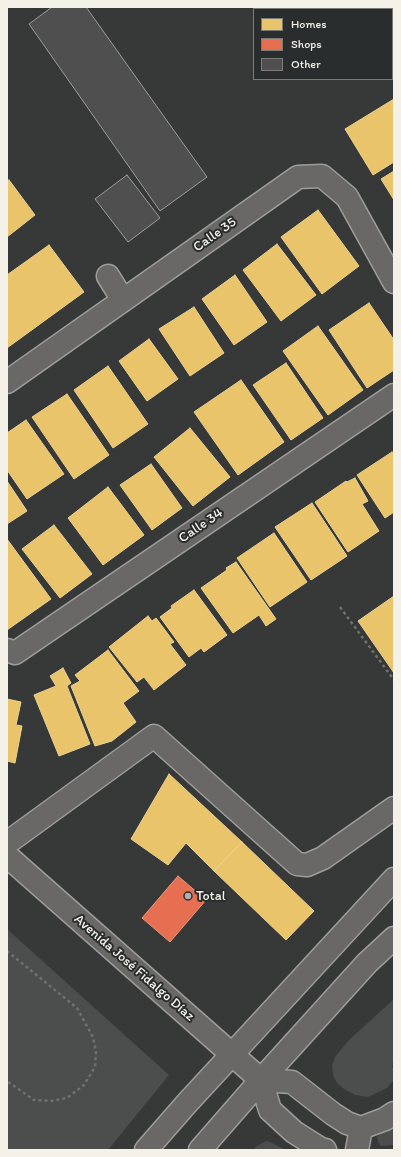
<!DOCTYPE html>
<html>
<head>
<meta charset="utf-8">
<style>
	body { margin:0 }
	#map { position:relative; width:401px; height:1157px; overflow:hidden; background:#373838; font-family:Itim,sans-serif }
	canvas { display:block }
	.frame { position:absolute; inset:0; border:8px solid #f4f1e8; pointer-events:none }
	.legend { position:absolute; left:253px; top:8px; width:140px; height:72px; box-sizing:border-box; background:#2a2d2e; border:1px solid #7b7b78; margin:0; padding:5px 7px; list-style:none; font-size:12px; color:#f4f1e8 }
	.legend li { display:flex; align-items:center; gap:8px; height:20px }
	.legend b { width:20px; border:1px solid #7b7b78 }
</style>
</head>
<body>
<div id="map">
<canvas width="401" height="1157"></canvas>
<div class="frame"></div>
<ul class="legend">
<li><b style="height:11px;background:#e9c46a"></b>Homes</li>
<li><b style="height:11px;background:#e76f51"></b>Shops</li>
<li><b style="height:11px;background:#4f4f4f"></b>Other</li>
</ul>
</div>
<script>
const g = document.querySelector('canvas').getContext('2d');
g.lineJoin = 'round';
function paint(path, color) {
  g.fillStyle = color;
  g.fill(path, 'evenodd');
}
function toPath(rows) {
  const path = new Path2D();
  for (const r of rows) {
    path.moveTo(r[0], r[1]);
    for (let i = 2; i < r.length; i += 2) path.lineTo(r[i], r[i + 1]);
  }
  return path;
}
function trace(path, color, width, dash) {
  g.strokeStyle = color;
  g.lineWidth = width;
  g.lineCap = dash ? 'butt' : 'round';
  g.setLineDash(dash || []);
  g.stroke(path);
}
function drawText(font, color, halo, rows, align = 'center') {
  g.font = font + ' Itim,sans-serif';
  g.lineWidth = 4;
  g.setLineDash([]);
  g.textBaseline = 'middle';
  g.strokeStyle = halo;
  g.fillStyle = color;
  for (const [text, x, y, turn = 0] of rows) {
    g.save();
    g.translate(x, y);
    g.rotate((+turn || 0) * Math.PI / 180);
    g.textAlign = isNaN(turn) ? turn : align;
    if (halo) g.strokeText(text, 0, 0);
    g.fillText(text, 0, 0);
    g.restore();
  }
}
paint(toPath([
	[7,929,169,1075,108,1150,7,1150],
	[394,999,394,1057,392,1067,394,1068,394,1080,387,1088,368,1097,355,1095,344,1089,337,1083,333,1075,332,1065,335,1057,348,1041],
	[394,1128,394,1145,381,1146,378,1142,377,1137,381,1133],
	[266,1141,272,1143,286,1150,253,1150,257,1146]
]), '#4b4e4c');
const homes = toPath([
	[394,99,394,162,373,175,345,129,394,99],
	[394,171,394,200,381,179,394,171],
	[9,180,35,215,7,237,7,181,9,180],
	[318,210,359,266,322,294,281,237,318,210],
	[277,244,316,295,281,321,243,270,277,244],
	[49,245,84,292,7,348,7,275,49,245],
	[235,275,267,322,234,345,202,299,235,275],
	[369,303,394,340,394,370,367,388,329,330,369,303],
	[194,307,224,353,190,376,159,329,194,307],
	[318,326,363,390,328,415,283,351,318,326],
	[149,339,178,379,147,401,119,361,149,339],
	[286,363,323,418,291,440,253,385,286,363],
	[108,366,148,424,113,448,74,390,108,366],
	[241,380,284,442,238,475,194,412,241,380],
	[67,394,109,455,74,479,32,417,67,394],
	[26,420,64,474,27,499,7,470,7,433,26,420],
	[190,428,230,477,193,506,154,457,190,428],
	[392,452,394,455,394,512,385,518,357,475,392,452],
	[151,464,182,508,152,530,120,485,151,464],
	[355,478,368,501,362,504,379,531,348,552,315,502,346,481,347,482,355,478],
	[7,481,27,511,7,524,7,481],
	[108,487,144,535,103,565,68,518,108,487],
	[312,503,347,556,311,580,275,527,312,503],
	[54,525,92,574,60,598,22,549,54,525],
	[274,533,307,582,270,607,237,558,274,533],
	[7,539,51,599,7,630,7,539],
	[236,562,276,619,266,626,259,615,233,633,201,588,227,570,226,568,236,562],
	[194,590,227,635,204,652,201,648,189,657,160,617,172,608,171,606,194,590],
	[394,596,394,673,358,621,394,596],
	[148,616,152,621,156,618,174,642,170,644,186,665,154,690,144,677,137,682,109,647,148,616],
	[108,650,139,691,123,703,136,722,112,741,95,746,71,686,80,681,75,675,108,650],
	[63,668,71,683,67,686,90,744,59,756,34,695,56,686,50,676,63,668],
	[7,699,21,702,16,725,22,726,15,763,7,761,7,699],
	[169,774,242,842,214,871,186,843,168,865,131,839,169,774],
	[242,842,314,911,286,940,214,871,242,842]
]);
paint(homes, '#e9c46a');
trace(homes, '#ecd290', 1);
const shops = toPath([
	[178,876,206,900,170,942,142,918,178,876]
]);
paint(shops, '#e76f51');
trace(shops, '#eb967e', 1);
const building = toPath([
	[52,7,86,7,207,177,160,211,29,24,52,7],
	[127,175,160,218,128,242,95,199,127,175]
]);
paint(building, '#4f4f4f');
trace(building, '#9d9d9b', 1);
const minor = toPath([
	[108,276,123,300],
	[7,382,298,177,322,176,347,197,394,282],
	[7,650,15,653,394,395],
	[7,843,154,736,297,864,307,865,323,858,394,808],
	[7,856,261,1080],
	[261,1080,292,1082,333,1114,347,1123,361,1128,385,1119,394,1113],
	[261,1080,270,1110,294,1132,321,1149,325,1150],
	[146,1150,188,1102,394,879],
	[200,1150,261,1080,367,963,394,938],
	[357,1150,361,1128]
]);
trace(minor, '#9d9d9b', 25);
trace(toPath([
	[340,607,394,680],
	[7,951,77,1008,93,1037,96,1052,95,1067,84,1085,67,1098,51,1101,34,1100,7,1081]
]), '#70706f', 2.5, [3, 3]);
trace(minor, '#696866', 22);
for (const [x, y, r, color] of [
	[188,896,4,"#b2b0aa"]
]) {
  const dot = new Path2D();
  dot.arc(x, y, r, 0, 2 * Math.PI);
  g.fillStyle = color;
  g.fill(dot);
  trace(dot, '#2a2d2e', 1.5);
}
drawText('14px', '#f4f1e8', '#2a2d2e', [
	["Calle 35",215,235,-35],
	["Calle 34",201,526,-34],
	["Avenida José Fidalgo Díaz",134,968,41]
]);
drawText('14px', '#f4f1e8', '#2a2d2e', [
	["Total",196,896]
], 'left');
</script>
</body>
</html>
